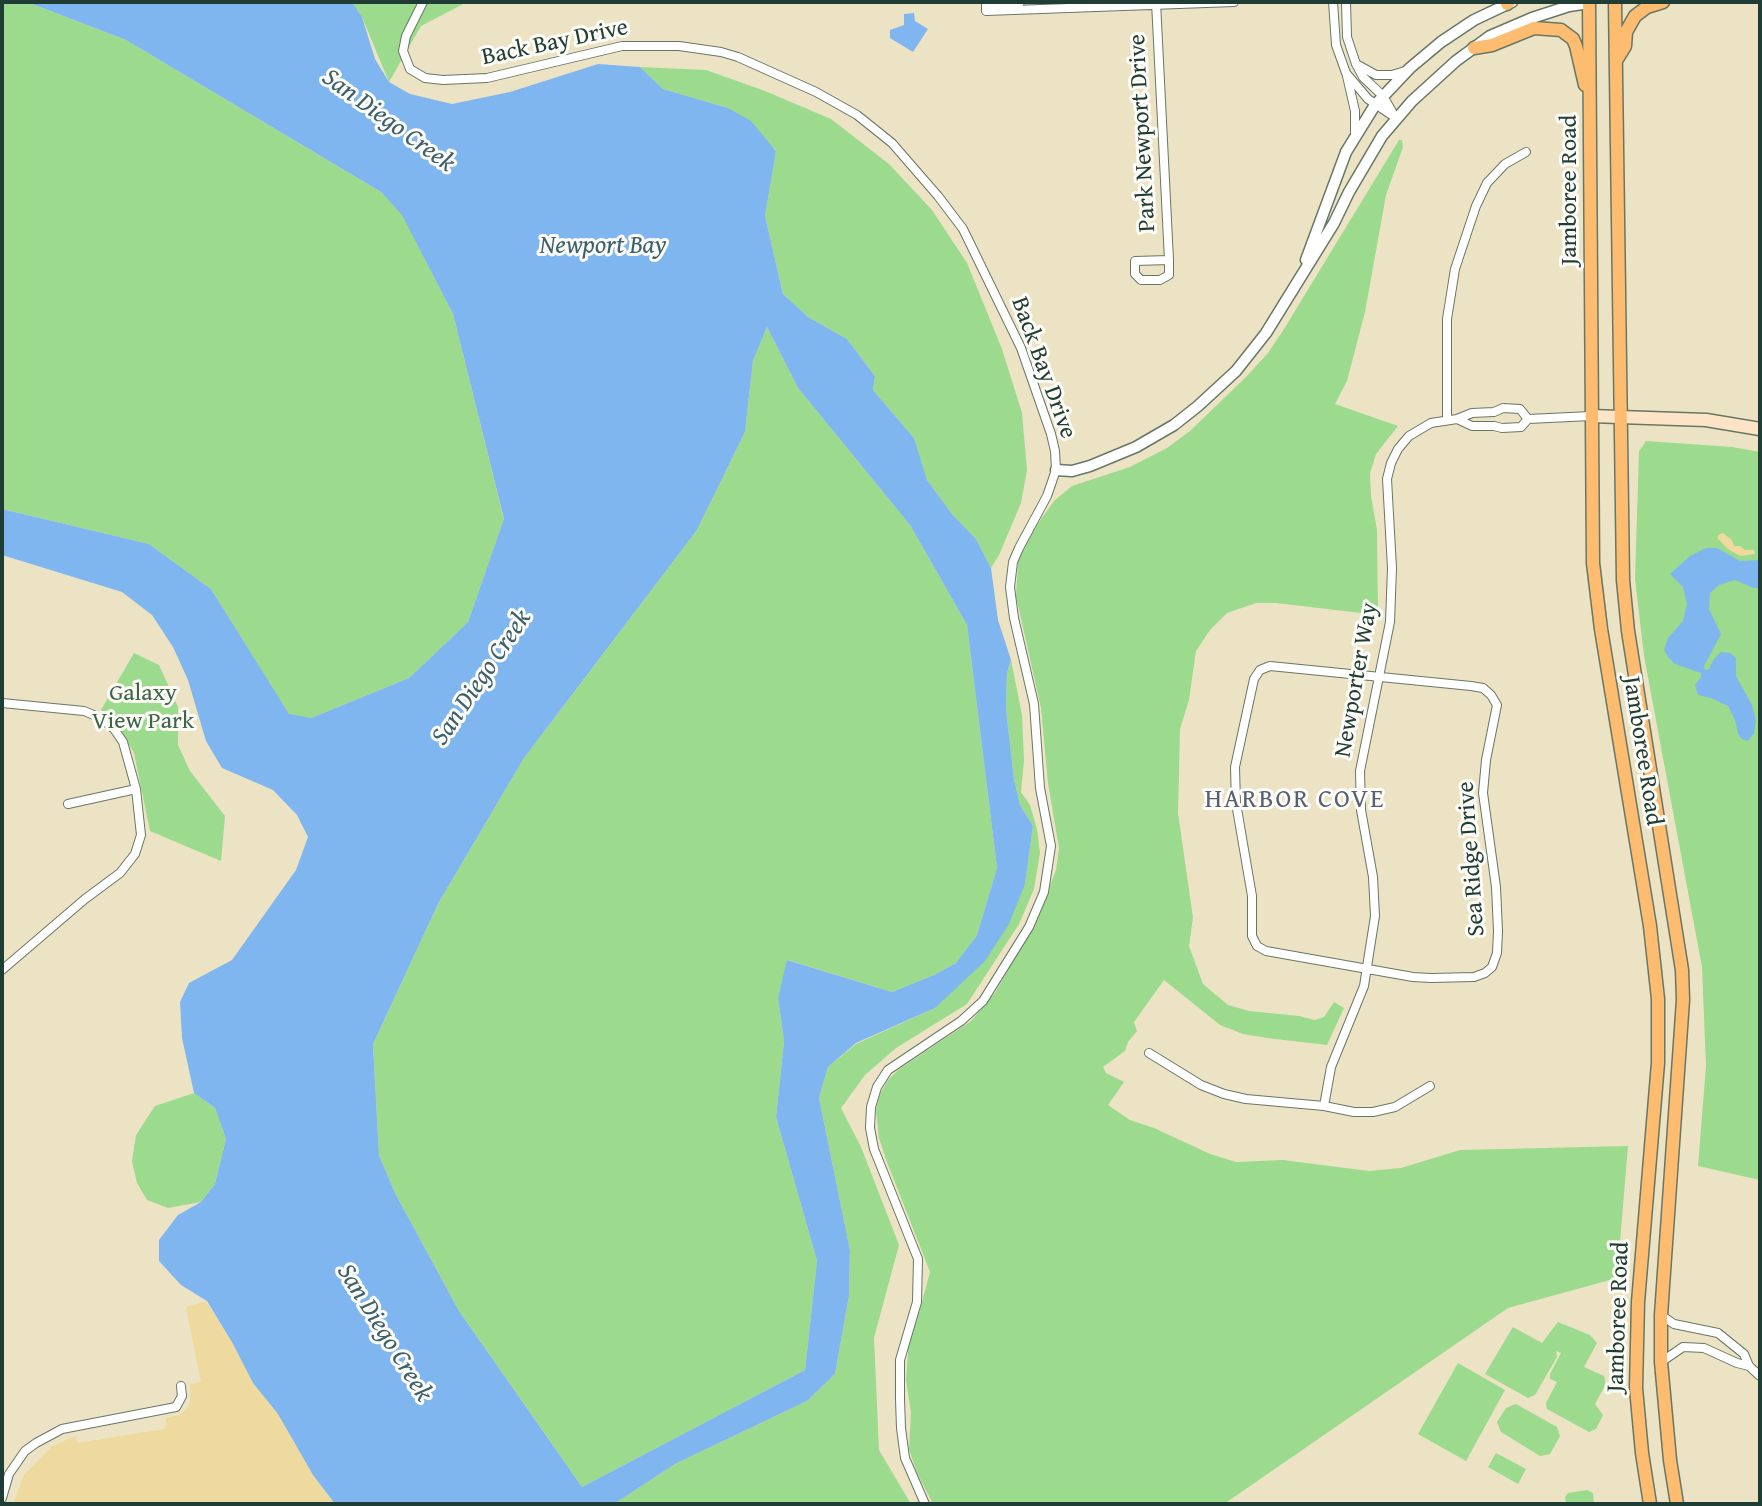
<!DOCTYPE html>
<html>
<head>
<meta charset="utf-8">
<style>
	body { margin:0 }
	#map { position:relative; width:1762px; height:1506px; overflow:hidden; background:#ece3c4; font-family:"Gentium Book Plus",serif }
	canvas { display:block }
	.frame { position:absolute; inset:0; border:4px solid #1f3d34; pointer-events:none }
</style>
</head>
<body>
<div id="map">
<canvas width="1762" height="1506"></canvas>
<div class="frame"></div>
</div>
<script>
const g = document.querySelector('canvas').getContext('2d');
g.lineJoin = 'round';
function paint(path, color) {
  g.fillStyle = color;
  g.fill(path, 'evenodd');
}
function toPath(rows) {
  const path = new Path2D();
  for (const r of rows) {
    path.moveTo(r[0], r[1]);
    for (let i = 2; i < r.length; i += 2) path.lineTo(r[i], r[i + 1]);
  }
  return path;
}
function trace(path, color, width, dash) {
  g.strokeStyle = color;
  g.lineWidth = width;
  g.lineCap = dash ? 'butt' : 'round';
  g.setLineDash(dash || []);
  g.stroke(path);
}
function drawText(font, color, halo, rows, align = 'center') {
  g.font = font + ' "Gentium Book Plus",serif';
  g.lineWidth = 6;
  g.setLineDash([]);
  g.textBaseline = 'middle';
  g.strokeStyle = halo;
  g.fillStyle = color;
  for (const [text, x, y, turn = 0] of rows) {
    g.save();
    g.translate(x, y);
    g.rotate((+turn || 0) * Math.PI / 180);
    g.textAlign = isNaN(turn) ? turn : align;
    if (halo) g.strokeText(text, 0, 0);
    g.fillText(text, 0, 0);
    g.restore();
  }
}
paint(toPath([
	[2,2,27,2,126,40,381,192,403,215,453,314,504,520,468,622,409,678,311,718,289,715,211,589,149,544,2,509],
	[352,2,467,2,421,26,389,82,362,17],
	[640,67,706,70,765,91,831,119,889,164,932,210,967,263,1002,349,1022,413,1027,470,1021,503,999,555,991,568,976,539,952,514,926,479,914,438,873,390,875,376,847,339,808,317,783,294,765,216,776,150,728,108,663,89],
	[1399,140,1402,140,1403,147,1386,195,1365,312,1347,381,1335,404,1398,426,1376,454,1370,473,1371,496,1377,530,1378,615,1276,603,1256,603,1227,613,1210,630,1196,651,1189,700,1180,729,1178,813,1193,918,1189,946,1203,984,1228,1005,1249,1011,1299,1016,1315,1020,1324,1017,1334,1002,1344,1008,1327,1045,1267,1038,1243,1034,1220,1025,1164,980,1134,1022,1137,1031,1128,1042,1125,1051,1103,1067,1106,1073,1124,1082,1108,1105,1130,1120,1154,1128,1210,1154,1236,1162,1283,1160,1369,1171,1401,1168,1460,1150,1628,1146,1617,1278,1508,1308,1224,1504,933,1504,917,1473,909,1449,911,1413,906,1380,909,1339,919,1313,930,1272,887,1162,879,1138,876,1110,880,1094,888,1080,898,1070,971,1021,995,993,1036,922,1056,870,1059,848,1048,783,1041,708,1016,596,1018,561,1029,537,1041,519,1055,500,1072,486,1130,467,1167,448,1190,431,1246,377,1268,353,1284,329],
	[767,327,798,388,910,525,967,625,997,868,977,935,956,963,934,975,892,992,788,960,778,998,784,1041,776,1117,817,1261,805,1370,582,1487,459,1311,395,1193,379,1155,373,1044,439,902,524,758,697,530,745,432,753,361],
	[1646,441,1732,447,1760,452,1760,1180,1698,1166,1706,1066,1702,967,1644,656,1635,579,1639,451],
	[134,653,159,665,178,707,178,745,190,771,225,816,221,861,150,831,134,753,121,731,101,710],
	[1011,660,1022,715,1024,761,1021,792,1030,805,1037,829,1040,853,1034,889,1019,924,967,1004,896,1048,865,1075,841,1108,861,1147,899,1245,874,1338,879,1450,911,1504,614,1504,675,1464,807,1401,835,1374,849,1296,850,1250,819,1098,828,1067,856,1044,935,1008,1025,884,1033,826,1020,805,1014,779,1006,709,1007,673],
	[194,1093,215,1108,226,1139,215,1184,201,1202,168,1208,147,1200,137,1183,132,1161,136,1135,155,1106],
	[1558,1322,1590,1335,1597,1343,1584,1367,1604,1376,1606,1384,1595,1404,1603,1415,1596,1429,1589,1432,1547,1409,1546,1403,1557,1382,1550,1379,1550,1374,1561,1353,1556,1351,1557,1357,1535,1395,1528,1398,1485,1374,1513,1327,1542,1343],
	[1458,1363,1505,1390,1466,1461,1418,1434],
	[1516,1404,1557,1427,1560,1436,1550,1454,1540,1456,1501,1432,1497,1422,1506,1408],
	[1496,1453,1526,1469,1518,1484,1488,1467],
	[1587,1490,1593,1493,1594,1504,1566,1504,1565,1497,1568,1493]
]), '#9cda8e');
paint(toPath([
	[1723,533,1732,540,1734,546,1740,546,1745,550,1754,550,1755,554,1740,556,1728,549,1718,539,1718,535],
	[206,1301,233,1344,253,1383,278,1414,313,1475,335,1504,13,1504,24,1475,52,1446,76,1436,77,1443,165,1429,166,1418,179,1415,186,1409,190,1402,190,1384,201,1382,186,1307]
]), '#eeda9e');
paint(toPath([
	[27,2,352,2,362,17,375,59,389,82,410,94,452,104,510,92,598,64,640,67,663,89,728,108,751,121,776,151,765,216,783,294,808,317,847,339,875,376,873,390,914,438,927,480,952,514,976,539,991,568,998,620,1011,660,1007,673,1006,709,1014,779,1020,805,1033,826,1025,884,1009,924,985,961,935,1008,856,1043,828,1067,819,1098,850,1250,849,1296,835,1374,807,1401,675,1464,614,1504,335,1504,313,1475,278,1414,253,1383,233,1344,207,1301,181,1285,159,1261,159,1240,178,1215,201,1202,215,1184,226,1139,215,1108,194,1093,182,1038,180,1002,189,983,232,960,296,870,308,837,297,815,273,790,222,768,206,741,188,680,173,647,152,615,122,592,2,555,2,509,149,544,211,589,289,714,311,718,409,678,468,622,504,519,453,314,402,215,381,192,126,40],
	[767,327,798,388,910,525,967,625,997,868,977,935,956,963,934,975,892,992,787,960,778,998,784,1041,776,1117,817,1261,805,1370,582,1487,459,1311,395,1193,379,1155,373,1044,439,902,524,758,697,530,745,432,753,361],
	[914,13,915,21,928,29,913,52,890,38,890,30,904,25,904,14],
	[1706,548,1717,548,1740,561,1760,560,1760,588,1754,588,1735,580,1719,585,1710,593,1709,609,1721,634,1704,666,1705,670,1709,669,1714,659,1721,652,1730,653,1736,658,1736,676,1752,705,1756,720,1754,733,1748,741,1742,739,1738,734,1735,720,1728,706,1711,698,1698,695,1695,685,1701,677,1701,673,1675,664,1668,657,1664,650,1668,638,1683,621,1687,604,1683,587,1670,574,1690,556]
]), '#7fb6ef');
const minor = toPath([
	[423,2,406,36,403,51,410,69,425,78,443,80,487,78,622,46,679,46,721,52,738,57,816,92,857,115,892,143,938,196,963,229,1021,348,1051,434,1055,451,1056,470,1047,496,1019,548,1013,562,1010,587,1014,618,1034,704,1040,788,1051,846,1044,892,1029,927,983,1001,961,1021,888,1070,877,1087,871,1107,870,1128,874,1149,918,1259,917,1302,900,1360,900,1399,901,1428,905,1458,925,1504],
	[1020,2,986,4,986,11,1234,2],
	[1156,2,1169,260,1169,275,1160,280,1141,280,1135,274,1135,261,1169,260],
	[1333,2,1336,45,1346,73,1368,99,1396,118],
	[1346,2,1347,37,1356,64,1363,77,1383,96,1395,117],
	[1356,64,1376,75,1392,75,1405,71],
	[1347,76,1355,111,1355,135],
	[1503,408,1520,409,1528,419,1521,427,1502,428,1494,426,1472,426,1457,419,1472,413,1494,412,1503,408],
	[1528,419,1591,416],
	[1447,420,1447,319,1455,269,1476,206,1487,183,1505,164,1526,152],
	[1270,666,1471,686,1483,688,1491,695,1497,705,1486,760,1483,793,1496,887,1498,931,1497,953,1492,967,1485,973,1474,977,1431,978,1413,977,1266,951,1257,946,1252,936,1252,896,1236,803,1235,767,1254,679,1260,670,1270,666],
	[2,703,84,711,101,718,114,729,123,742,136,789,141,835,135,854,120,873,85,899,2,970],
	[68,804,136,789],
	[1149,1053,1201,1085,1224,1094,1246,1099,1324,1106,1354,1112,1373,1112,1395,1107,1430,1086],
	[1324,1106,1331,1067,1364,986,1375,916,1373,877,1361,810,1360,771,1390,622,1392,568,1387,479,1391,463,1398,449,1409,436,1431,423,1457,419],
	[1661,1315,1674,1324,1718,1333,1744,1354,1749,1366,1760,1376],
	[1661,1362,1683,1347,1704,1348,1737,1363,1749,1366],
	[2,1498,9,1474,25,1451,36,1443,62,1429,176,1407,182,1396,181,1386]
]);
const tertiary = toPath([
	[1306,260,1346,152,1375,105,1410,68,1441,42,1474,20,1512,2],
	[1056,470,1072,471,1090,466,1136,447,1174,425,1198,406,1236,371,1266,333,1334,223,1349,192,1382,136,1412,101,1456,61,1490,36,1532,18,1569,6,1589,3]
]);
const secondary = toPath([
	[1591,416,1706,420,1760,429]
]);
const primary = toPath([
	[1589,2,1593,563,1601,629,1650,926,1658,999,1658,1063,1638,1302,1636,1388,1642,1453,1650,1504],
	[1615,2,1623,580,1628,631,1682,970,1683,1000,1661,1315,1661,1362,1670,1460,1677,1504],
	[1507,4,1509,2],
	[1474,48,1492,45,1534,28,1561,30,1573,39,1576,46,1585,85],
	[1617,59,1625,46,1626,32,1635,16,1647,7,1663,2]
]);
trace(minor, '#677766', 10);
trace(tertiary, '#677766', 13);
trace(secondary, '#677766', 15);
trace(primary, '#677766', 15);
trace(minor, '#fff', 8);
trace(tertiary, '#fff', 10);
trace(secondary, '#fee4c6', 12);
trace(primary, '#fdbc70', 12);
drawText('24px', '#1f3d34', '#fdfcf7', [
	["Back Bay Drive",555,43,-12],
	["Park Newport Drive",1143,133,-93],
	["Jamboree Road",1570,190,-90],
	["Back Bay Drive",1043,368,70],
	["Newporter Way",1357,680,-80],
	["Jamboree Road",1642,751,81],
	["Sea Ridge Drive",1472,859,-94],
	["Jamboree Road",1619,1317,-88]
]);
drawText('24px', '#3e644a', '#fdfcf7', [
	["Galaxy",143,694],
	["View Park",143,722]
]);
drawText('italic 26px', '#3c616c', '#fdfcf7', [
	["San Diego Creek",388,121,36],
	["Newport Bay",603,246],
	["San Diego Creek",482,678,-56],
	["San Diego Creek",384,1333,58]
]);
g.letterSpacing = '2px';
drawText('26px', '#575f73', '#fdfcf7', [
	["HARBOR COVE",1295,800]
]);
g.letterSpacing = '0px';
</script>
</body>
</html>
